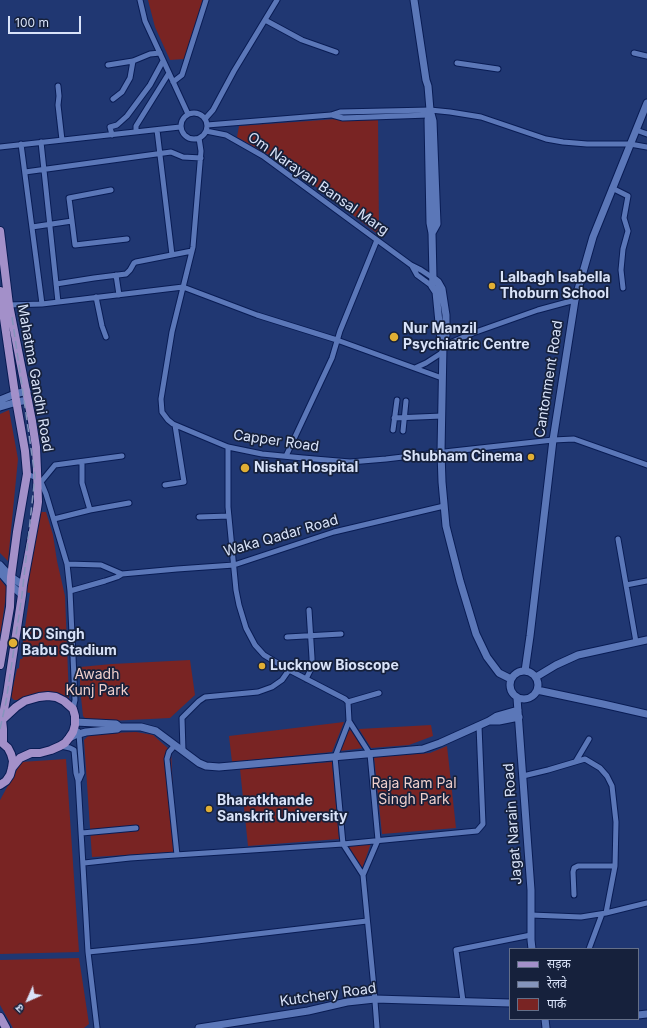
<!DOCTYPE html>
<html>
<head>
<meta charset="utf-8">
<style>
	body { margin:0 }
	#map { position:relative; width:647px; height:1028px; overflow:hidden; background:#203772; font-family:Inter,"Noto Sans Devanagari",sans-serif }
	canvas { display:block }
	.legend { position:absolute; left:509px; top:948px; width:130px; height:72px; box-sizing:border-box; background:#16213c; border:1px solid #646f88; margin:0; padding:5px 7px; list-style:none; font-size:12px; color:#d9e3f9 }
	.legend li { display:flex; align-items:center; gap:8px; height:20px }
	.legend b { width:20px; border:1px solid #646f88 }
	.north { position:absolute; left:8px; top:980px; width:40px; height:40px; -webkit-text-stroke:3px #16213c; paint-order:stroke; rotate:225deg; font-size:11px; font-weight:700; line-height:16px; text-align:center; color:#d9e3f9 }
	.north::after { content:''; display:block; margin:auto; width:14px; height:18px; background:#d9e3f9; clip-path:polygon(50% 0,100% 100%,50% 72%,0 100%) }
	.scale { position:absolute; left:8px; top:16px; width:73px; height:18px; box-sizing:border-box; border:2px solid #d9e3f9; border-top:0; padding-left:5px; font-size:12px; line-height:14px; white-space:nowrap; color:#d9e3f9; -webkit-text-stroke:3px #16213c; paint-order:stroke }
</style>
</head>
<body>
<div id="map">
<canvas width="647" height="1028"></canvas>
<ul class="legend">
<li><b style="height:5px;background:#a390c9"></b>सड़क</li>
<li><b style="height:5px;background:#8595bc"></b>रेलवे</li>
<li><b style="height:11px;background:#792423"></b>पार्क</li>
</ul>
<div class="north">उ</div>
<div class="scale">100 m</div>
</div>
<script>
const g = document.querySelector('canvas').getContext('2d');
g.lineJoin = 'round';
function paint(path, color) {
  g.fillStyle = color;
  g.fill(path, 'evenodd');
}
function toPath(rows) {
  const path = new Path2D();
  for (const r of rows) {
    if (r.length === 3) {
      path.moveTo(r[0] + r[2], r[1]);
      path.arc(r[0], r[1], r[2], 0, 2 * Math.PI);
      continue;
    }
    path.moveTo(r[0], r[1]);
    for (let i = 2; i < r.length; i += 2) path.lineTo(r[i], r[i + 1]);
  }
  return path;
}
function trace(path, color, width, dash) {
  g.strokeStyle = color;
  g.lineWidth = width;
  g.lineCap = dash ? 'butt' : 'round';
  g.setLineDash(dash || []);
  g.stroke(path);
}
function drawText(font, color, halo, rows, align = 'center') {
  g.font = font + ' Inter,sans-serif';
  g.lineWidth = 3.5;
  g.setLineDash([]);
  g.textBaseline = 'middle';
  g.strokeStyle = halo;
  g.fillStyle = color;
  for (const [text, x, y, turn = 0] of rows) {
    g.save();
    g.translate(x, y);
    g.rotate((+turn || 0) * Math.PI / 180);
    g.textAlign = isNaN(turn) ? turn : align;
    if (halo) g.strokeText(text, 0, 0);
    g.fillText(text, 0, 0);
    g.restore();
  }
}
paint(toPath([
	[148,0,204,0,185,59,170,60,155,27],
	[378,116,379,235,290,167,237,137,239,126],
	[9,410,18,459,8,561,0,553,0,414],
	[40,512,46,512,53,535,57,561,65,596,69,698,58,693,32,694,19,700,14,700,12,698,11,696,17,669,19,668,20,659,22,659,23,657,24,657,25,648,22,648,30,593,25,592],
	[0,579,7,588,0,637],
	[190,660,195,695,170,718,89,722,83,716,81,697,84,692,80,687,80,667,112,664],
	[344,722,332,752,232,762,229,736],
	[431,725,433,736,409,745,371,748,359,729],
	[352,730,364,748,340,751,347,731],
	[136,732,153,735,171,751,176,852,92,857,84,740,90,734],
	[447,746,456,828,382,834,374,757,430,753],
	[66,759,79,952,0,954,0,800,21,762],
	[332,762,339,839,248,846,240,769],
	[371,843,362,869,348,846],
	[79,958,89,1024,84,1028,13,1028,0,1005,0,960]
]), '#792423');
const street = toPath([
	[140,0,145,21,188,114],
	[265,20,302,40,336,52],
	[634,53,647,56],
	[457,63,498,69],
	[108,65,133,61,150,54,160,53],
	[173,82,182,75,206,0],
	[58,86,59,96,58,105,62,140],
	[113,99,122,92,130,78,133,61],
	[194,126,13],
	[332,115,343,118,429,115],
	[205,119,213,110,234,71,277,0],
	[207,125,331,115,340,112,430,110,450,112,481,117,546,139,563,142,587,144,630,144,647,147],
	[157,130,172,255],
	[636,130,647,134],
	[206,131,226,135,263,156,411,265,421,270,433,278],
	[136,132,136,126,169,73],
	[112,135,110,127,117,125,127,116,150,85,163,61],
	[199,138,201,151,193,247,172,332,161,399,162,412,168,420,173,424,228,447,262,454,303,458,350,462,386,459,453,451,553,440,574,439,647,465],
	[41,142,58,302],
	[21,144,42,304],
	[0,147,180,127],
	[25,172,171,152,183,157,201,158],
	[612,188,628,196,624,218,628,231,623,249,621,270,623,288],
	[72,221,75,245,127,239],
	[32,227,72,221,69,198,111,190],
	[412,266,417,275,432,286],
	[116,275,119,295],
	[56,284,94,278,126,274,130,270,134,263,136,262,192,251],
	[96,297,102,326,106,337],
	[8,305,42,304,183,287,257,315,337,340,442,378],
	[443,346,473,333,538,310,575,300],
	[415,368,426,363,443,352],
	[394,418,442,416],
	[393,430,397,400],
	[403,431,406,401],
	[228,447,228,507,236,590,239,605,246,628,255,645,264,655,289,670,345,699,348,702,349,721,335,757,343,844,363,875,374,988,377,1028],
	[286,456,332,358,340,331,377,240],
	[82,462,82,483,90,510,129,503],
	[27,474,37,478,41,482,46,494,67,564,70,591,75,700,73,709],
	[41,482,55,465,122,456],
	[165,485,184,482,175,425],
	[199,517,229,516],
	[54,519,90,510],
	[618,539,636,642],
	[67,564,101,565,122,574],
	[626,585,647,581],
	[70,591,105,581,117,577,122,574,177,569,234,565,334,532,444,506],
	[287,637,341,634],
	[306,679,312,667,312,658,309,610],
	[348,702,379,693],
	[349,721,370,754,378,840,363,875],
	[78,731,79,734,82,773,79,780],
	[175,745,169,752,167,759,177,855],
	[61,746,70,748,74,750,76,773,78,780,88,952,97,1028],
	[183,751,182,718,199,701,205,697,258,692,272,687,282,680,289,670],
	[576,761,589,739],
	[523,776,548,770,585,759,600,768,607,776,612,786,616,822,615,866,606,913],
	[82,833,136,828],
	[84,863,130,858,343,844,477,831,483,824,479,726],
	[574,895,573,872,574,868,578,866,615,866],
	[531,915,581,917,606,913,647,903],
	[589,949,602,914],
	[88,952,197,941,367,921],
	[463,1001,456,950,531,935]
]);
const secondary = toPath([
	[414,0,426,80,428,86,430,110,433,121,437,224,432,233],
	[430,110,428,120,430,223,432,233,433,278,432,286,436,292,440,333,443,346,441,452,442,482,446,526,460,581,476,634,487,657,499,673,511,679],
	[433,278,438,282,442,289,446,315,446,335,443,346],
	[0,400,15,394,27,391],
	[0,407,17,402,28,400],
	[0,565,11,577,23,585],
	[0,572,12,586,22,595],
	[524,685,14],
	[525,671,530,636,553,440,575,300,593,237,647,103],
	[536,677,556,665,578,655,647,640],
	[537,690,603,704,647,714],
	[517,698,531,890,531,940,532,949],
	[489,721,499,721,519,717],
	[75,722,116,724,120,727],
	[69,738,75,735,86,732,117,729,120,727,141,727,156,731,199,763,206,766,219,767,423,749,440,743,489,721,497,716,518,710],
	[638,1015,647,1014],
	[545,1019,546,1028],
	[199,1028,308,1011,347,1002,375,999,510,1003]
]);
const primary = toPath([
	[0,231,9,305,32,421,36,447,37,471,38,502,37,509,23,585,22,595,7,694,2,720,3,729,3,743],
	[0,291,15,394,25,451,27,474,17,532,11,577,10,607,0,665],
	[2,720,16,707,25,701,39,697,48,696,56,697,64,701,73,709,75,716,75,725,73,732,69,738,65,743,60,746,51,750,40,753,31,753,20,758,12,768],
	[0,741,8,748,11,754,13,761,12,768,10,775,6,781,0,785],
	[0,1017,6,1028]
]);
trace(street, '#091c54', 7);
trace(secondary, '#091c54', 9);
trace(primary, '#091c54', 10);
trace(street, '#5b77b8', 5);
trace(secondary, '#5b77b8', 7);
trace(primary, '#a390c9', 8);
trace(toPath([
	[0,729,6,702,22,595,35,476,12,317]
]), '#8595bc', 1.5, [8, 4]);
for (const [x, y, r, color] of [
	[492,286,4,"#e1af34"],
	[394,337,5,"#e1af34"],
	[531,457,4,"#e1af34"],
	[245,468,5,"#e1af34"],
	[13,643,5,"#e1af34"],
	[262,666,4,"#e1af34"],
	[209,809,4,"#e1af34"]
]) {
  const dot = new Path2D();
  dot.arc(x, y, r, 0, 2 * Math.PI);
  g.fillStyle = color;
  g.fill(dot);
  trace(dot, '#16213c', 1.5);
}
drawText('14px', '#d9e3f9', '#16213c', [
	["Om Narayan Bansal Marg",318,184,35],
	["Mahatma Gandhi Road",35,378,80],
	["Cantonment Road",549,379,-81],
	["Capper Road",276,441,8],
	["Waka Qadar Road",281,536,-16],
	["Jagat Narain Road",513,824,-94],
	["Kutchery Road",328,995,-8]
]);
drawText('bold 14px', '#d9e3f9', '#16213c', [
	["Lalbagh Isabella",500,278],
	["Thoburn School",500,294],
	["Nur Manzil",403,329],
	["Psychiatric Centre",403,345],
	["Shubham Cinema",523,457,"right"],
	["Nishat Hospital",254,468],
	["KD Singh",22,635],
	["Babu Stadium",22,651],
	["Lucknow Bioscope",270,666],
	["Bharatkhande",217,801],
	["Sanskrit University",217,817]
], 'left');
drawText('14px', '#eececb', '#16213c', [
	["Awadh",97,675],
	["Kunj Park",97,691],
	["Raja Ram Pal",414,784],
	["Singh Park",414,800]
]);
</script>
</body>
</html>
